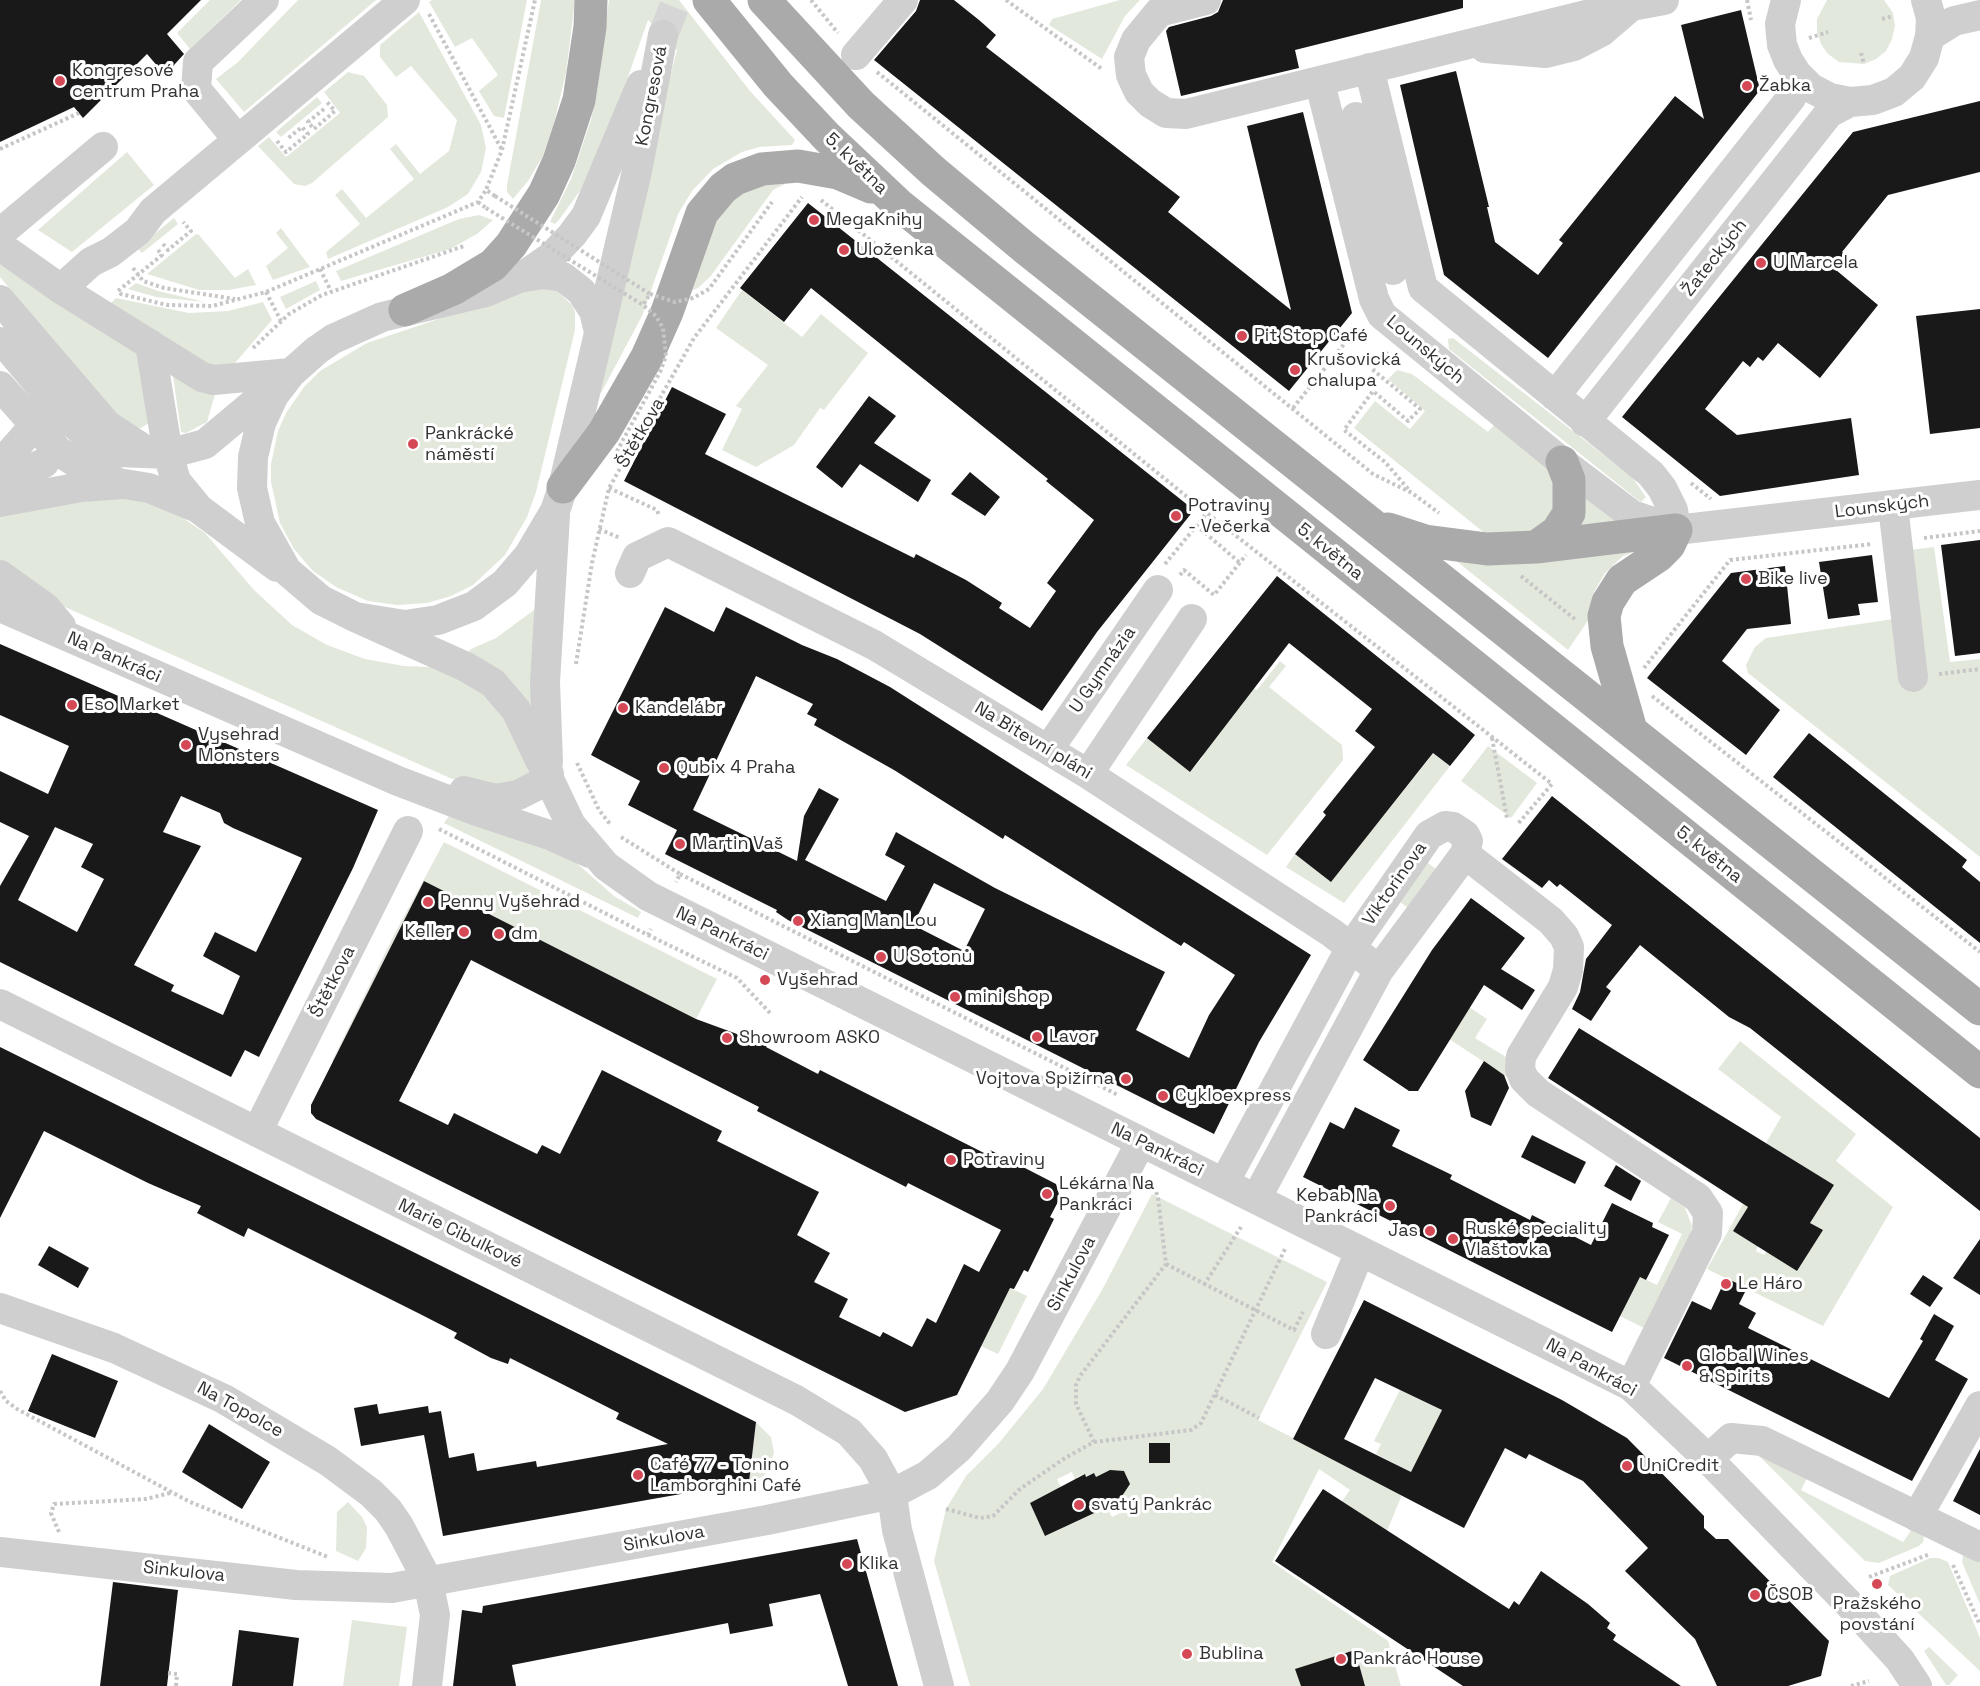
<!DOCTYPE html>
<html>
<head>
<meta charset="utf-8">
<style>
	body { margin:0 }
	canvas { display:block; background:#fff }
</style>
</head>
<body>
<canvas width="1980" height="1686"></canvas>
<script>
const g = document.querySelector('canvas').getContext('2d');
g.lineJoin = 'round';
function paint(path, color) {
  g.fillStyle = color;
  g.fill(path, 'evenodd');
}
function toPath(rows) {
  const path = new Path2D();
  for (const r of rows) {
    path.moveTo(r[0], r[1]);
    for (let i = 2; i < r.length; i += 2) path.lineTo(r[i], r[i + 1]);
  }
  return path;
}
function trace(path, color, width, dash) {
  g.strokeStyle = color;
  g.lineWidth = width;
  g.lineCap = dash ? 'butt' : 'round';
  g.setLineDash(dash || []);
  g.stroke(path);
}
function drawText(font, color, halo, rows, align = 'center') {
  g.font = font + ' "Space Grotesk",sans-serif';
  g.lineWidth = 6;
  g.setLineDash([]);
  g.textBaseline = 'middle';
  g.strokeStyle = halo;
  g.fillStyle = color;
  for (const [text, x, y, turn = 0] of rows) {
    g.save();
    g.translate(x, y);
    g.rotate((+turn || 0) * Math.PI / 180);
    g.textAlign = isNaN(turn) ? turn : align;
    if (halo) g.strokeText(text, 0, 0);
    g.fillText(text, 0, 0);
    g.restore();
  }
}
paint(toPath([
	[210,0,241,0,190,49,177,33],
	[298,0,376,0,244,112,216,79,238,62],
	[432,0,527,0,504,118,494,116,479,91,498,75,472,38,455,47,429,2],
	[541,0,575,0,566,73,554,123,543,156,528,181,513,199,507,192,507,185],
	[609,0,679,0,750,91,795,140,792,145,759,147,742,152,713,169,692,191,678,214,642,316,601,393,598,393,654,137,677,50,648,20,618,105,582,188,559,220,555,224,550,222,571,179,591,120,597,92],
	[1120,0,1140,0,1125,16,1102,59,1049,25,1052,19],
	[1827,0,1884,0,1893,13,1895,26,1892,39,1886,51,1876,59,1864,64,1839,62,1828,54,1821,44,1817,32,1817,19],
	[419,12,481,125,486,148,481,172,468,194,448,207,328,259,326,252,360,224,335,195,342,189,366,218,414,179,390,149,396,144,420,174,449,151,457,120,411,66,396,77,380,57,380,45],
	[348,72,364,76,387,105,388,117,312,183,305,186,294,184,258,146,269,137,286,157,340,113,324,92],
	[317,97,322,103,281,137,276,132],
	[127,152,154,185,72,252,38,230],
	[789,182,773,190,710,277,698,288,688,292,719,211,753,183],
	[479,215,493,220,477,234,450,249,341,281,336,271,459,219],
	[174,218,178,224,142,253,137,248],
	[281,228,310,267,273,280,266,266,288,248,276,233],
	[196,234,199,235,235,278,248,269,256,285,229,290,199,290,147,274],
	[0,258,139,354,149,423,141,428,129,428,110,410,0,277],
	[316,281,320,290,286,309,280,297],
	[136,283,158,291,205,302,156,297,128,289],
	[553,287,572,305,575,312,575,330,536,492,527,517,505,555,473,585,451,596,427,603,397,605,368,601,336,587,313,571,294,549,280,523,271,482,271,464,278,431,286,413,304,387,320,371,367,343,513,294],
	[742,290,802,337,821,314,868,353,824,410,820,408,794,445,756,467,722,450,742,409,736,406,768,365,716,328],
	[116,298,189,313,228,311,263,302,272,320,229,370,201,363,111,303],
	[1453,338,1632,477,1646,497,1641,502,1638,500,1449,349,1448,339],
	[1397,370,1412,374,1488,432,1499,419,1556,474,1555,513,1529,536,1487,535,1354,428,1375,401,1410,429,1425,411,1388,379],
	[173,376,216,391,207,422,186,433,181,432],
	[1584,492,1626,521,1576,530],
	[117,496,143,501,183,518,205,533,254,590,292,625,327,645,365,659,404,666,429,667,452,675,486,694,513,729,529,773,515,784,483,788,450,778,65,607,0,563,0,512],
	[1655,545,1623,556,1605,573,1594,592,1589,619,1568,650,1455,560],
	[1934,547,1950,662,1980,659,1980,857,1748,673,1746,665,1755,647,1766,638,1907,617,1902,551],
	[534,610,536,610,532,710,468,653,471,649,496,638],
	[1280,661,1286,666,1269,687,1342,745,1343,760,1267,855,1126,765,1147,738,1190,772,1203,757,1167,728,1253,688,1257,690],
	[1488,746,1537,783,1511,818,1461,781],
	[1431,752,1450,766,1344,903,1286,867,1295,854,1331,881,1429,759,1428,757],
	[449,816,572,859,614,896,641,912,638,918,444,823],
	[444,842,717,979,696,1019,424,881,334,1059,399,1093,332,1061,394,935],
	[1424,860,1436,869,1408,908,1396,899],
	[1469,1007,1487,1019,1475,1038,1506,1057,1507,1077,1449,1039],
	[1740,1041,1856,1134,1836,1161,1893,1207,1823,1326,1707,1269,1743,1204,1748,1207,1733,1231,1758,1246,1756,1251,1764,1255,1767,1251,1797,1271,1822,1230,1810,1223,1834,1185,1766,1143,1781,1117,1718,1069],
	[1152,1194,1327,1282,1258,1420,1400,1493,1401,1497,1387,1531,1342,1501,1350,1490,1319,1469,1272,1562,1388,1641,1401,1686,970,1686,934,1561,946,1509,966,1476,999,1443,1043,1389,1102,1290],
	[1149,1443,1170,1443,1170,1462,1149,1463],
	[1124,1471,1130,1484,1122,1495,1129,1509,1112,1517,1107,1507,1046,1536,1030,1503,1061,1488,1057,1479,1072,1472,1076,1482,1077,1477,1084,1474,1086,1477,1094,1473,1096,1477],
	[1671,1198,1685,1208,1692,1226,1689,1238,1644,1328,1620,1316,1640,1277,1657,1285,1682,1234,1658,1222],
	[1010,1288,1027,1296,998,1354,981,1346],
	[1400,1390,1442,1410,1411,1472,1376,1454,1381,1444,1374,1441],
	[756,1422,771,1437,774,1453,767,1472,762,1477,749,1482],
	[1756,1453,1808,1476,1801,1490,1903,1542,1913,1528,1924,1536,1923,1542,1919,1546,1879,1563,1865,1561],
	[348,1502,362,1517,367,1527,366,1548,358,1561,336,1551,337,1512],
	[1963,1555,1980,1560,1980,1604,1962,1562],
	[1930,1558,1939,1558,1948,1562,1980,1638,1980,1671,1888,1585,1890,1576],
	[352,1620,407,1627,399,1686,343,1686],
	[1929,1647,1958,1675,1949,1685,1946,1685,1924,1651]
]), '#e3e8dd');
paint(toPath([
	[0,0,201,0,167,34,184,54,165,75,147,54,83,118,74,107,0,142],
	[920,0,954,0,979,20,996,35,986,47,1180,197,1168,212,1291,310,1247,126,1303,112,1352,313,1289,391,874,60,916,11],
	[1223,0,1463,0,1463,8,1295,50,1299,68,1181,96,1166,31,1169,27,1211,16,1218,12],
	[1741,10,1760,90,1548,358,1444,275,1400,85,1456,71,1489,207,1487,207,1495,242,1538,275,1563,243,1559,240,1675,96,1704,119,1681,25],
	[1980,101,1980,172,1888,195,1842,252,1848,256,1836,270,1878,305,1820,378,1778,343,1763,361,1758,357,1750,367,1743,361,1705,409,1737,435,1851,418,1859,475,1720,496,1622,417,1853,132],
	[808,203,1194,510,1097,632,1042,711,920,634,624,481,672,387,726,414,705,454,914,558,916,554,966,580,1002,603,999,608,1030,628,1056,591,1047,583,1094,520,1046,481,1048,479,811,288,784,322,740,288],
	[1980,309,1980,428,1930,434,1916,316],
	[869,396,896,416,874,443,931,480,918,502,860,464,842,488,816,467],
	[970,472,1000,497,985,516,951,494],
	[1980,540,1980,653,1955,656,1941,545],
	[1872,555,1878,602,1858,604,1860,615,1828,619,1819,562],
	[1785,566,1791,624,1747,629,1722,661,1780,710,1746,755,1647,678,1731,573],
	[1277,576,1475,735,1450,766,1433,753,1331,882,1295,854,1326,815,1323,812,1375,747,1355,731,1372,709,1289,643,1190,772,1147,738],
	[665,607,714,632,726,607,802,645,837,659,890,687,1311,955,1259,1042,1214,1134,788,920,776,912,777,910,665,854,677,830,628,805,640,781,591,755],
	[756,676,813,704,807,714,817,719,814,725,894,770,1003,839,1005,835,1181,946,1184,942,1235,975,1209,1015,1189,1058,1136,1030,1165,972,995,888,896,832,885,855,905,866,886,901,805,860,839,799,819,788,804,816,797,861,693,810],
	[934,883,985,909,964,951,913,925],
	[0,644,378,810,353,868,259,1057,245,1050,231,1077,0,962,0,886,29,836,0,822,0,771,48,794,69,746,0,715],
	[181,796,220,813,224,823,233,828,302,858,256,952,215,932,203,956,240,976,223,1015,171,991,174,985,134,965,201,846,163,832],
	[55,827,93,844,81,867,104,879,77,932,18,900],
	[1809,733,1967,860,1962,867,1980,882,1980,943,1773,777],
	[1552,796,1980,1138,1980,1211,1750,1028,1729,1017,1640,945,1606,987,1611,991,1591,1021,1572,1009,1580,992,1586,959,1612,925,1560,884,1557,887,1549,880,1542,888,1502,859],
	[424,881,696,1019,767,1045,766,1047,818,1074,820,1070,988,1155,990,1150,1056,1184,1060,1198,1050,1217,1054,1219,1028,1272,1024,1270,1014,1289,1010,1288,957,1395,905,1412,316,1119,311,1113,311,1105],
	[471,960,759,1107,757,1111,906,1187,908,1183,1001,1230,979,1272,964,1264,936,1323,927,1318,912,1347,883,1332,880,1337,839,1317,848,1299,814,1282,830,1253,797,1235,819,1192,717,1141,722,1131,602,1070,560,1154,542,1145,537,1154,454,1113,448,1125,399,1101],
	[1471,898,1525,938,1501,969,1535,990,1522,1010,1484,985,1418,1091,1409,1091,1363,1060,1432,950],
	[1579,1028,1834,1185,1810,1223,1823,1230,1797,1271,1733,1231,1748,1207,1548,1078],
	[0,1047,756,1422,749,1482,443,1536,424,1435,361,1446,354,1408,377,1404,379,1414,428,1406,429,1413,441,1411,449,1458,474,1453,477,1471,536,1461,537,1467,668,1444,616,1419,619,1413,552,1379,510,1358,508,1364,491,1358,454,1338,457,1333,420,1314,248,1228,244,1237,197,1213,201,1206,148,1183,44,1131,0,1218],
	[1484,1061,1504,1075,1509,1088,1491,1126,1471,1117,1465,1091],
	[1355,1107,1400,1130,1392,1146,1452,1175,1450,1179,1530,1220,1532,1215,1591,1245,1612,1203,1653,1223,1652,1227,1669,1235,1646,1280,1640,1277,1612,1332,1303,1177,1330,1122,1344,1129],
	[1532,1135,1586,1162,1575,1184,1521,1157],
	[1616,1165,1641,1181,1631,1201,1604,1186],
	[1980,1239,1980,1295,1953,1278],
	[49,1246,89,1268,78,1288,38,1265],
	[1923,1275,1943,1288,1930,1307,1910,1294],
	[1726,1278,1747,1288,1739,1304,1756,1313,1748,1328,1889,1398,1923,1341,1920,1339,1934,1314,1954,1326,1935,1360,1968,1379,1912,1481,1664,1358,1692,1301,1711,1310],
	[1364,1300,1562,1400,1627,1438,1704,1516,1704,1528,1716,1539,1728,1539,1829,1641,1821,1676,1788,1686,1717,1686,1695,1639,1625,1571,1648,1548,1583,1481,1529,1454,1526,1459,1505,1448,1464,1528,1293,1439],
	[1375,1378,1442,1410,1411,1472,1344,1439],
	[52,1354,118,1381,95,1438,28,1411],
	[209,1424,270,1462,242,1509,182,1472],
	[1149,1443,1170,1443,1170,1463,1149,1463],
	[1980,1449,1980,1515,1953,1501],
	[1110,1470,1124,1471,1130,1484,1118,1502,1045,1536,1030,1503,1085,1474,1086,1477,1094,1473,1096,1477],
	[1323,1489,1509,1609,1514,1601,1519,1605,1541,1571,1588,1604,1610,1623,1607,1628,1616,1635,1613,1640,1681,1686,1463,1686,1275,1561],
	[857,1539,898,1686,848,1686,820,1594,769,1604,773,1626,730,1634,728,1623,512,1665,516,1686,453,1686,462,1610,482,1613,483,1606],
	[113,1582,178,1590,167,1686,100,1686],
	[239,1630,299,1638,293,1686,232,1686],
	[1355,1650,1365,1686,1301,1686,1295,1669]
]), '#191919');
trace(toPath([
	[663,35,677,0]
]), '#d6d6d6', 30, [30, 15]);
trace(toPath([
	[811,0,838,33],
	[1006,0,1102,69],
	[1747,0,1751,20],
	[429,14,502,150],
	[1882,19,1893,16],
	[1809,38,1828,32],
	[1861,53,1864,64],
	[877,72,1373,474,1412,493,1439,513],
	[324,109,308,122,314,129,335,111,326,101],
	[277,141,286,152,308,134,302,127,287,139],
	[0,149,79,113],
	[495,196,486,190,502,150,535,0],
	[821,200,1207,513,1552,784,1517,825],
	[478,202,486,208],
	[163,244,168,250,191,231,183,222],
	[158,250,162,255,118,291,121,294,167,305,212,306,266,292,478,202,486,190],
	[133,268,143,281,164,288,235,299],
	[320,269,331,291],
	[266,292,281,321],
	[253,348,289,314,322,295,464,246],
	[1388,352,1372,369,1420,409,1408,421,1373,391,1344,430,1385,462,1409,490],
	[1293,408,1357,328],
	[1691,483,1711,499],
	[609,488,657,510,659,516],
	[1196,525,1240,563],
	[599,529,620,538],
	[1924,538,1980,531],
	[1165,564,1207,513],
	[1180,575,1184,570,1214,595,1246,555],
	[1521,576,1576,620],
	[576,664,592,563,609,488,694,338,802,197],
	[1644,668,1730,560,1872,544],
	[1939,674,1980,669],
	[1652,696,1980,952],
	[1492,738,1507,818],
	[577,763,599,810,610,824],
	[439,829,648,935,651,929],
	[621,837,680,874,676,882],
	[680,874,1118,1095],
	[648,935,737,978,770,1013],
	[1166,1264,1294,1330,1303,1312],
	[1204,1285,1241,1227],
	[0,1391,6,1401,17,1409,190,1502,328,1557],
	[1215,1395,1259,1418],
	[1094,1442,1191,1430,1201,1423,1285,1249],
	[946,1509,980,1518,993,1516,1020,1489,1065,1458,1094,1442,1076,1404,1076,1385,1080,1376,1166,1264,1158,1198,1154,1185],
	[59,1532,51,1513,54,1504,146,1499,170,1493],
	[1953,1565,1980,1625],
	[1869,1577,1930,1554],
	[168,1673,177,1674,176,1686],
	[1851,1686,1869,1681]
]), '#c6c6c6', 4, [3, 3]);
trace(toPath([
	[264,0,198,62,196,89,238,140,405,0],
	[1206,0,1159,12,1136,40,1129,57,1131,75,1139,92,1150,103,1166,113,1186,114,1594,13,1664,0],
	[1786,0,1780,24,1782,45,1788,60,1797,74,1811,88,1830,98,1850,102,1873,100,1894,92,1912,77,1924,58,1930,36,1931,18,1926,0],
	[1930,36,1954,21,1980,15],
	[1485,48,1546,53,1574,46,1601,32,1629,8],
	[856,55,903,0],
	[1369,68,1423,288,1651,474,1662,488,1673,510,1676,530],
	[1320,83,1374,299,1382,315,1562,462,1632,515,1676,530,1980,495],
	[1356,117,1393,270],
	[0,233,103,147],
	[0,246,61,289,202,377,213,380,291,373],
	[522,277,552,256,572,235,586,216,641,85],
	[61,289,91,262,111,252,138,231,153,211,238,140],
	[0,300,107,425,139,446],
	[599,332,594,311,581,291,563,277,543,274,519,278,486,292,382,317,333,339,317,350,291,373,274,395,261,423,253,457,252,488,260,523,287,571,321,600,355,617,405,625,438,620,474,606,505,583,529,555,555,511,563,487,637,171,663,35],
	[0,342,11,351,67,418,93,440,117,452,168,454,205,444,272,388],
	[150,344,168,454,176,481,199,509,277,567],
	[0,386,58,451,96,475,115,481],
	[1555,396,1791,98,1796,88,1797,74],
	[1585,422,1829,113,1850,102],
	[0,465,26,435],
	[0,474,26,471,44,463],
	[0,502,81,487,124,484,149,488,195,507],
	[1893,506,1913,677],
	[630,573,637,557,668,542,874,645,1088,774,1332,933,1379,970],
	[0,575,46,608,61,626],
	[0,607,398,781,474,810,552,836,590,853],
	[355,617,466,667,493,683,516,710,571,825,606,866,648,896,1631,1386,1708,1459,1848,1603,1900,1660,1917,1686],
	[1048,750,1158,590],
	[548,762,545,682,555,516],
	[1088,774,1192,619],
	[464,791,496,799,518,795,536,786,549,774],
	[1465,854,1551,921,1564,936,1569,947,1568,970,1563,987,1521,1056,1520,1069,1524,1079,1538,1093,1698,1198,1708,1213,1707,1233,1631,1386],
	[0,1004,796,1400,849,1432,873,1459,892,1494,897,1530,939,1686],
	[257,1132,408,831],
	[1224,1183,1350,949,1429,835,1445,826,1453,827,1465,835,1468,841,1465,854,1379,970,1256,1199],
	[0,1308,114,1348,224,1399,328,1461,371,1493,388,1510,399,1526,428,1581,435,1615,427,1686],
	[1326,1334,1360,1251],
	[1708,1459,1731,1438,1762,1441,1980,1547],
	[1917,1517,1980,1406],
	[0,1552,296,1585,392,1588,767,1520,892,1494,928,1475,959,1448,1000,1401,1020,1371,1141,1142]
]), '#cfcfcf', 30);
trace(toPath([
	[709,0,778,85,827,137,898,204,1980,1072],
	[764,0,861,105,933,171,1025,248,1980,1009],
	[405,310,453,289,493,265,511,245,544,194,559,161,579,100,590,27,591,0],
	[563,487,604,432,647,357,667,312,702,213,723,188,735,179,762,169,798,166,838,173,871,187],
	[1388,529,1425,541,1487,549,1536,547,1676,530],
	[1536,547,1557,532,1569,513,1569,480,1562,462],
	[1631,730,1607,646,1604,616,1608,602,1622,580,1658,556,1669,545,1676,530]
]), '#aaa', 33);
trace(toPath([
	[495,196,650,294,643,305,656,316,663,328,666,356,660,372,616,453],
	[486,208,643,305],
	[650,294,675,302,693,298,709,289,772,202]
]), '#c6c6c6', 4, [3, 3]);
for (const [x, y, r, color] of [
	[60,81,6,"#d54956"],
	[1747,86,6,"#d54956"],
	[814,220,6,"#d54956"],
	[844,250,6,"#d54956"],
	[1761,263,6,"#d54956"],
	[1242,336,6,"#d54956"],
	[1295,370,6,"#d54956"],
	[413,444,6,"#d54956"],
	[1176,516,6,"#d54956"],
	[1746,579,6,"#d54956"],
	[72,705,6,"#d54956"],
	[623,708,6,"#d54956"],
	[186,745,6,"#d54956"],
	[664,768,6,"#d54956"],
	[680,844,6,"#d54956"],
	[428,902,6,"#d54956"],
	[798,921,6,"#d54956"],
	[464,932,6,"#d54956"],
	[499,934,6,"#d54956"],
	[881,957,6,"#d54956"],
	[765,980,6,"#d54956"],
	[955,997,6,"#d54956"],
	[1037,1037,6,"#d54956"],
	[727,1038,6,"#d54956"],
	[1126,1079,6,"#d54956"],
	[1163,1096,6,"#d54956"],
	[951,1160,6,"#d54956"],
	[1047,1194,6,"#d54956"],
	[1390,1206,6,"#d54956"],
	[1430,1231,6,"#d54956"],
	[1453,1239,6,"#d54956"],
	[1726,1284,6,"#d54956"],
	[1687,1366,6,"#d54956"],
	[1627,1466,6,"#d54956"],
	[638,1475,6,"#d54956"],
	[1079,1505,6,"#d54956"],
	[847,1564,6,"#d54956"],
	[1877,1584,6,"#d54956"],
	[1755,1595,6,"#d54956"],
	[1187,1654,6,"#d54956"],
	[1341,1659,6,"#d54956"]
]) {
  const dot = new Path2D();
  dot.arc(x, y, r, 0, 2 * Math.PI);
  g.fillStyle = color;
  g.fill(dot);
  trace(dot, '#fff', 2);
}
drawText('18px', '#323232', '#fff', [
	["Kongresové",72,71],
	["centrum Praha",72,92],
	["Žabka",1759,86],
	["MegaKnihy",826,220],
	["Uloženka",856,250],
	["U Marcela",1773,263],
	["Pit Stop Café",1254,336],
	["Krušovická",1307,360],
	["chalupa",1307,381],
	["Pankrácké",425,434],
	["náměstí",425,455],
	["Potraviny",1188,506],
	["- Večerka",1188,527],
	["Bike live",1758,579],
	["Eso Market",84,705],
	["Kandelábr",635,708],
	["Vysehrad",198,735],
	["Monsters",198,756],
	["Qubix 4 Praha",676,768],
	["Martin Vaš",692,844],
	["Penny Vyšehrad",440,902],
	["Xiang Man Lou",810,921],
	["Keller",452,932,"right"],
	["dm",511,934],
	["U Sotonů",893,957],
	["Vyšehrad",777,980],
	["mini shop",967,997],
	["Lavor",1049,1037],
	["Showroom ASKO",739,1038],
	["Vojtova Spižírna",1114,1079,"right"],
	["Cykloexpress",1175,1096],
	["Potraviny",963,1160],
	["Lékárna Na",1059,1184],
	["Pankráci",1059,1205],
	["Kebab Na",1378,1196,"right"],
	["Pankráci",1378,1217,"right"],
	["Ruské speciality",1465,1229],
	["Vlaštovka",1465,1250],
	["Jas",1418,1231,"right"],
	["Le Háro",1738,1284],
	["Global Wines",1699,1356],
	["& Spirits",1699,1377],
	["Café 77 - Tonino",650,1465],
	["Lamborghini Café",650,1486],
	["UniCredit",1639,1466],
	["svatý Pankrác",1091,1505],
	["Klika",859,1564],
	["ČSOB",1767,1595],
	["Pražského",1877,1604,"center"],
	["povstání",1877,1625,"center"],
	["Bublina",1199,1654],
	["Pankrác House",1353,1659]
], 'left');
drawText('18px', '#323232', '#fff', [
	["Kongresová",652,96,-79],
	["5. května",856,164,44],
	["Žateckých",1715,258,-52],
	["Lounských",1425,350,40],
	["Štětkova",641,433,-60],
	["Lounských",1882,507,-7],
	["5. května",1330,552,39],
	["Na Pankráci",114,658,24],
	["U Gymnázia",1103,670,-55],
	["Na Bitevní pláni",1033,741,31],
	["5. května",1709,855,39],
	["Viktorinova",1395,884,-55],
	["Na Pankráci",722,934,26],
	["Štětkova",333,982,-63],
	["Na Pankráci",1157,1150,26],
	["Marie Cibulkové",460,1234,26],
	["Sinkulova",1072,1274,-62],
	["Na Pankráci",1591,1368,29],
	["Na Topolce",240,1410,29],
	["Sinkulova",664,1539,-10],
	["Sinkulova",184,1572,6]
]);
</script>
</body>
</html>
